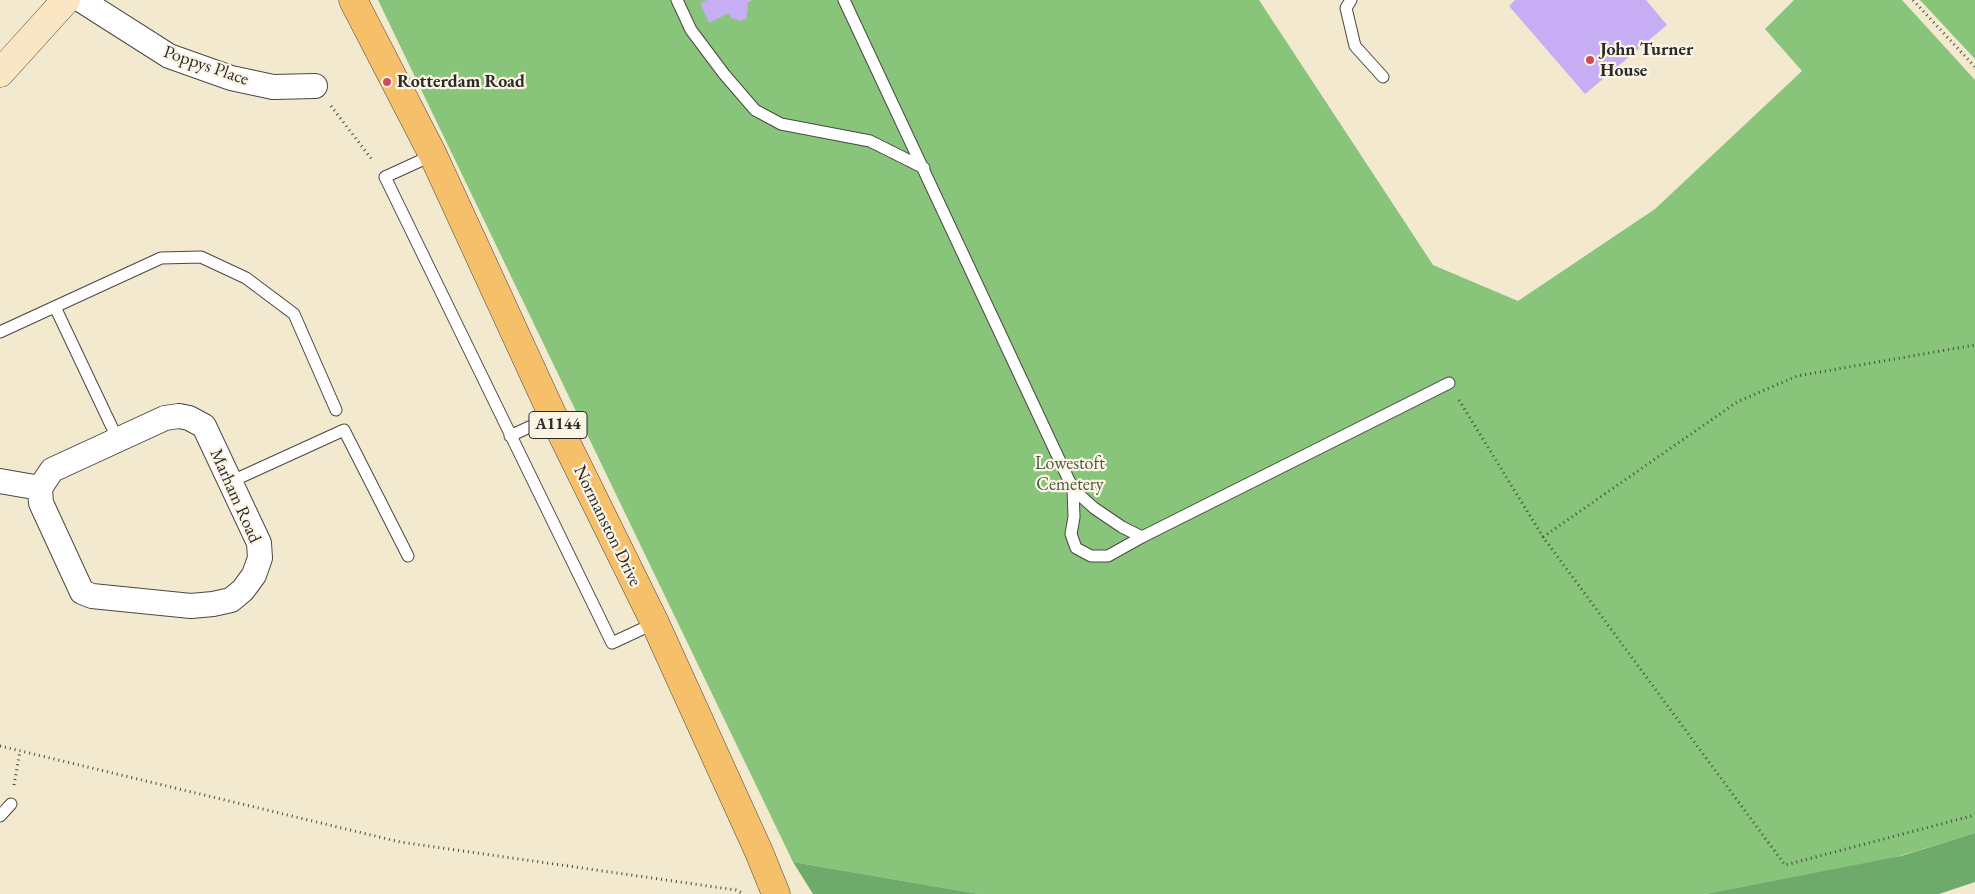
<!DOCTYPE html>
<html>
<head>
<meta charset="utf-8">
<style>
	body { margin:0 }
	canvas { display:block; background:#f2e9cf }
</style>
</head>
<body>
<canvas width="1975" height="894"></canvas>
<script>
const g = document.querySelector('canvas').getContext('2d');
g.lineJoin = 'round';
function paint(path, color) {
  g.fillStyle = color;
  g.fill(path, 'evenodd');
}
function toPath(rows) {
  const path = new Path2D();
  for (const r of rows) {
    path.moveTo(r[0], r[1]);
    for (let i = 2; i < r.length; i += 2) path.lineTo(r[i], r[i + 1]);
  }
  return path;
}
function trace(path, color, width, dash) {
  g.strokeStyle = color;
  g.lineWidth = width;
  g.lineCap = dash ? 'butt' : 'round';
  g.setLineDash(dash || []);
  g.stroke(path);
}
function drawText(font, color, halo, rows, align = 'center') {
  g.font = font + ' "EB Garamond",serif';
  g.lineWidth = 4.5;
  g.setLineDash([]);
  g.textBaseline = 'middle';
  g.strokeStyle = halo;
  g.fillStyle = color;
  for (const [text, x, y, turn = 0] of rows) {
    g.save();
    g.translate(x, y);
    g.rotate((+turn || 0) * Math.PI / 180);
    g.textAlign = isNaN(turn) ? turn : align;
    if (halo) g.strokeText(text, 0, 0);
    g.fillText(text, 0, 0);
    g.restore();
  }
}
paint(toPath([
	[378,0,1259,0,1433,265,1518,301,1655,209,1802,71,1765,29,1794,0,1902,0,1975,80,1975,833,1893,858,1705,894,979,894,793,862],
	[1920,0,1975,0,1975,59]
]), '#88c47a');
paint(toPath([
	[1975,833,1975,882,1939,894,1705,894,1901,856],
	[793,862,979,894,813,894]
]), '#6eaa6a');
paint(toPath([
	[707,0,753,0,747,3,748,8,746,19,741,21,731,18,729,13,709,23,700,3],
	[1515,0,1646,0,1667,25,1585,94,1509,6]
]), '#c7adf3');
const lane = toPath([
	[677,0,691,30,724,74,755,110,781,124,870,141,924,168],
	[844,0,1073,489,1094,508,1122,527,1142,537,1449,383],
	[1351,0,1346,8,1355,46,1383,77],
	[433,155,385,177,612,643,655,623],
	[55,307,118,440],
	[0,332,161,258,201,257,246,278,294,314,336,410],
	[510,436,553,416],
	[230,482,344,430,408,556],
	[1073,489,1074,517,1071,534,1076,548,1091,556,1108,556,1142,537],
	[0,816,11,804]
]);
const street = toPath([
	[81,0,169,56,231,78,273,87,315,86],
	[179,416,189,418,204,426,259,543,260,558,254,575,243,590,231,600,213,604,191,606,92,596,82,592,41,503,40,488,52,470,165,418,179,416],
	[0,481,40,488]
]);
const secondary = toPath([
	[0,73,66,0]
]);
const primary = toPath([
	[353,0,433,155,553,416,655,623,759,852,776,894]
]);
trace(lane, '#494844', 13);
trace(street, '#494844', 26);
trace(secondary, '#494844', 29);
trace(primary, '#494844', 29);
trace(toPath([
	[1913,0,1975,67],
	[331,106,373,161],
	[1459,400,1543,537,1785,865,1975,815],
	[1543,537,1737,402,1797,376,1975,345],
	[0,746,400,842,736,890,744,894],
	[14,785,20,751]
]), '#494844', 3, [1, 4]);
trace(lane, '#fff', 11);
trace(street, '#fff', 24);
trace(secondary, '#fbe6c4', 28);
trace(primary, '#f6c06b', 28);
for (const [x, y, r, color] of [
	[1590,60,5,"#d1495b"],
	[387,82,5,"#d1495b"]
]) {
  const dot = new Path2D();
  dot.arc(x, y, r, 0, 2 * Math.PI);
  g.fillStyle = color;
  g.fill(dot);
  trace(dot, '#fcf5e5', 2);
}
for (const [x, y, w] of [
	[558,425,58]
]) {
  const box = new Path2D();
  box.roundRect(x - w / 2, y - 13.5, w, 27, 4);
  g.fillStyle = '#fcf5e5';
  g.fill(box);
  trace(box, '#2b2b2b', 1);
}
drawText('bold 16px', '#2b2b2b', null, [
	["A1144",558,425]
]);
drawText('bold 18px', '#2b2b2b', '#fcf5e5', [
	["John Turner",1600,50],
	["House",1600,71],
	["Rotterdam Road",397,82]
], 'left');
drawText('18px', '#2b2b2b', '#fcf5e5', [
	["Poppys Place",206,66,19],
	["Marham Road",235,496,66],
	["Normanston Drive",607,526,64]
]);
drawText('18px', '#475943', '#fcf5e5', [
	["Lowestoft",1070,464],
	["Cemetery",1070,485]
]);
</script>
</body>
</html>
